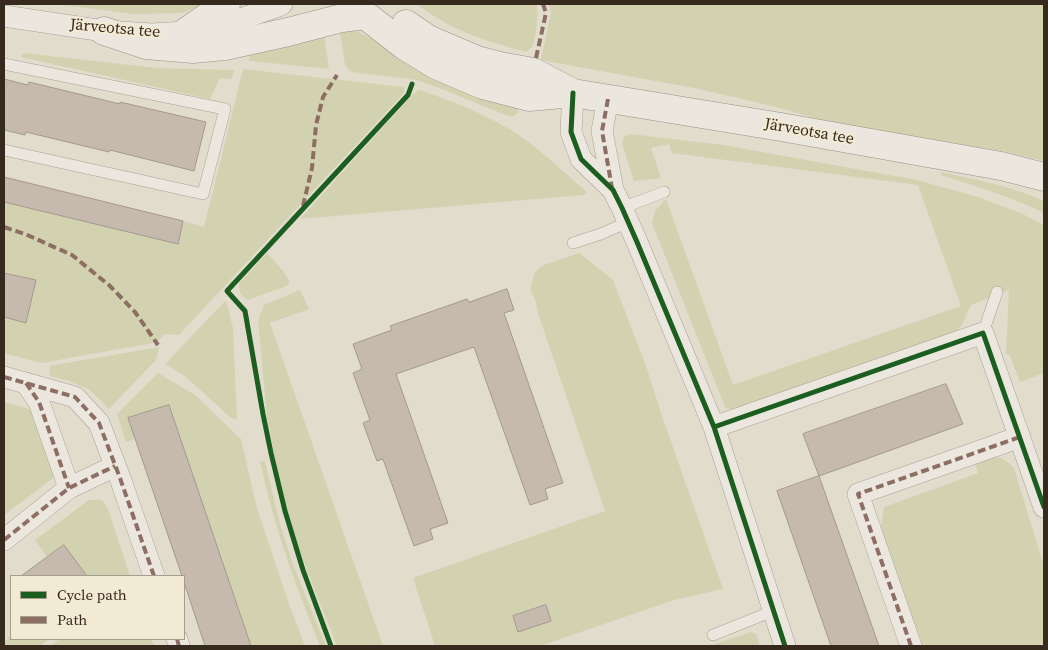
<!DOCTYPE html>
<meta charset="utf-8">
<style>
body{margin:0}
#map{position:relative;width:1048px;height:650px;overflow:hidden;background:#e2dccd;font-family:"Source Serif 4",serif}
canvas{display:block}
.frame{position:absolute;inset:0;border:5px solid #362a1f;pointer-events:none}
.legend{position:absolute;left:10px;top:575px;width:175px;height:65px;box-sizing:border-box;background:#f3ead3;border:1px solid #a79d8b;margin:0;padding:6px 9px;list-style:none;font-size:15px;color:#362a1f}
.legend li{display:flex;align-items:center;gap:10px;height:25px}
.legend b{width:25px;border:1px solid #a79d8b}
</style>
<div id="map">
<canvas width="1048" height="650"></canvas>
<div class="frame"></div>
<ul class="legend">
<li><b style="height:6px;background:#1b5e20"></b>Cycle path</li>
<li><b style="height:6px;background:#8d6e63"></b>Path</li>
</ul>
</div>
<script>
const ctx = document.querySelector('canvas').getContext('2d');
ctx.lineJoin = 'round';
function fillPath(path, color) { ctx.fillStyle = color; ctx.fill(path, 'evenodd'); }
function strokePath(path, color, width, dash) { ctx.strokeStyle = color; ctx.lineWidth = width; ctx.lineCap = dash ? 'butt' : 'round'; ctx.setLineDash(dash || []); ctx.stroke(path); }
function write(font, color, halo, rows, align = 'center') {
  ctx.font = font + ' "Source Serif 4",serif'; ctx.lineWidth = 4.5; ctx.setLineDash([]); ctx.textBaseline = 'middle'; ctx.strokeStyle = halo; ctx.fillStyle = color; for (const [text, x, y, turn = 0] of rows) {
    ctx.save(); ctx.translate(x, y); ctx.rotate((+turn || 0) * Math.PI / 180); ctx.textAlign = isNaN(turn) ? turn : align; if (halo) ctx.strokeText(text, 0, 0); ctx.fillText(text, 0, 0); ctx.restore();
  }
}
const green = new Path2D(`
 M55 4H206L182 13 134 14Z
 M417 4H537C539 11 536 38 533 45 532 47 528 50 527 52 488 42 449 30 417 4Z
 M548 4H1044V161L1007 152 832 123 776 107 699 89 541 60 551 12Z
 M352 29 376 41 395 56 434 78 518 107C518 117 514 117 505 115L442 89 416 80 352 72 348 69 345 65 341 39 338 30Z
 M324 35 329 69 249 61V55Z
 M23 53 157 68 234 70 232 79 220 78 210 99 21 57Z
 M243 69 404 87V93L179 335 164 334 158 342 42 363 4 353V326L6 318 26 322 36 280 4 272V202L177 244 183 221 204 227Z
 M419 90C453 101 493 117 523 138 545 154 566 174 587 192L584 195 300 219 412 95Z
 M630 134 723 145 917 180 978 197 1021 213 1044 225V373L1020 382 1009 354H1006L1009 290 971 305C966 314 964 326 955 332L740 408 729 409 725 407 652 223 655 211 666 199 733 385 961 306 918 185 672 153 669 144 651 148 661 178 634 181 622 144 624 137Z
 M941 172C976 180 1012 186 1044 201V213C1011 197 976 186 941 175Z
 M267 253 284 272 290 283 286 286 248 300C241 296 239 292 239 284Z
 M579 253 613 280 647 369 663 419 723 589 674 600 540 646H435L413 578 605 511 538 313 536 302 530 289 535 272 541 266ZM545 605 551 621 518 632 513 616Z
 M300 290 309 309 270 323 383 646H337L317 596 295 538 279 479 267 417 258 320 264 305Z
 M226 301 233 328 237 419 231 418 186 377 165 364 224 302Z
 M159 347 156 360 109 409 90 390 69 381 50 376 49 366Z
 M158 373 195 395 241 439 256 505 290 607 305 646H251L169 405 135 439 126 442 117 414Z
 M4 402 33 410 56 476 4 515Z
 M990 457C1001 457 1007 460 1014 468L1044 566V643L1038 645V646H914L878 543 884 507 978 473 975 463Z
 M260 461 265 462 280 524 292 562 326 646H320C296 586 273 525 260 461Z
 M89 500H102L108 509 130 576H87L64 545 47 557 35 540Z
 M751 632 756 634 760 646H709Z
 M11 636V639H49L40 646H4V642Z
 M60 639H151L154 646H50Z`);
const building = new Path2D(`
 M4 79 28 85 29 82 120 104V102L206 122 194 171 110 150 109 152 26 132 25 135 4 130Z
 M4 177 183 221 178 244 4 202Z
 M4 273 36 280 26 323 4 317Z
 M507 289 514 310 504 313 563 483 545 489 548 499 530 505 474 347 396 374 448 523 430 529 433 539 414 546 383 459 377 461 363 423 370 420 353 373 362 369 353 344 392 330 390 326 467 299 469 302Z
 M946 384 963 424 819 476 803 434Z
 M169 405 251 646H205L184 582V576H182L128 418Z
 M819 476 879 646H831L777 491Z
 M64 545 87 576H21L47 557Z
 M546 605 551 621 518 632 513 616Z`);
const service = new Path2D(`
 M4 64 225 109 203 194 4 150
 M622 208 664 192
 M573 243 601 234 628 222
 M983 333 997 292
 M713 635 773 611`);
const minor = new Path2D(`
 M4 16 104 31 152 34 186 32 218 27 278 6 282 4
 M573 93 571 132 581 159 613 190 622 208 637 242 714 427 785 646
 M608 99 602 131 613 190
 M4 377 75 397 99 423 120 478 154 576
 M26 383 39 402 69 488
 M714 427 983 333 1044 507
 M4 540 69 488 115 466
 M177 639 179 646
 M911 646 858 494 1020 437`);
const secondary = new Path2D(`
 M354 4 365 15 405 46 436 65 483 85 529 97 573 93 781 127 1001 166 1044 177
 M406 24 428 39 477 60 500 66 533 72 573 93
 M104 31 146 45 193 49 225 46 288 32 342 18 365 15
 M186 32 226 4`);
const quiet = new Path2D(`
 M536 58 546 13 543 4
 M608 99 602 131 612 188
 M303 206 312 168 316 125 323 97 337 75
 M4 227 25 234 72 255 110 286 135 312 158 345
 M4 377 75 397 99 423 120 478 154 576
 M26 383 39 402 69 488
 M4 540 69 488 115 466
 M177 639 179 646
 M911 646 858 494 1020 437`);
const cycleway = new Path2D(`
 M573 93 571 132 581 159 613 190 622 208 637 242 714 427 785 646
 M714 427 983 333 1044 507
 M331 646 303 570 285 511 271 453 263 414 245 311 227 291 408 95 412 84`);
const streetNames = [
 ["Järveotsa tee",115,29,5],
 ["Järveotsa tee",809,132,10]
];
fillPath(green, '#d2d2b0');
fillPath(building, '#c6baae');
strokePath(building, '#a2988c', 1);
strokePath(service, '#a7a196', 12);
strokePath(minor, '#a7a196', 22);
strokePath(secondary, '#979186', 29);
strokePath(service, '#ebe7de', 11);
strokePath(minor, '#ebe7de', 21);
strokePath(secondary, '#ebe7de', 28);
strokePath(quiet, '#8d6e63', 4, [8, 4]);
strokePath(cycleway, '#1b5e20', 5);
write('16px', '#362a1f', '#f3ead3', streetNames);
</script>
